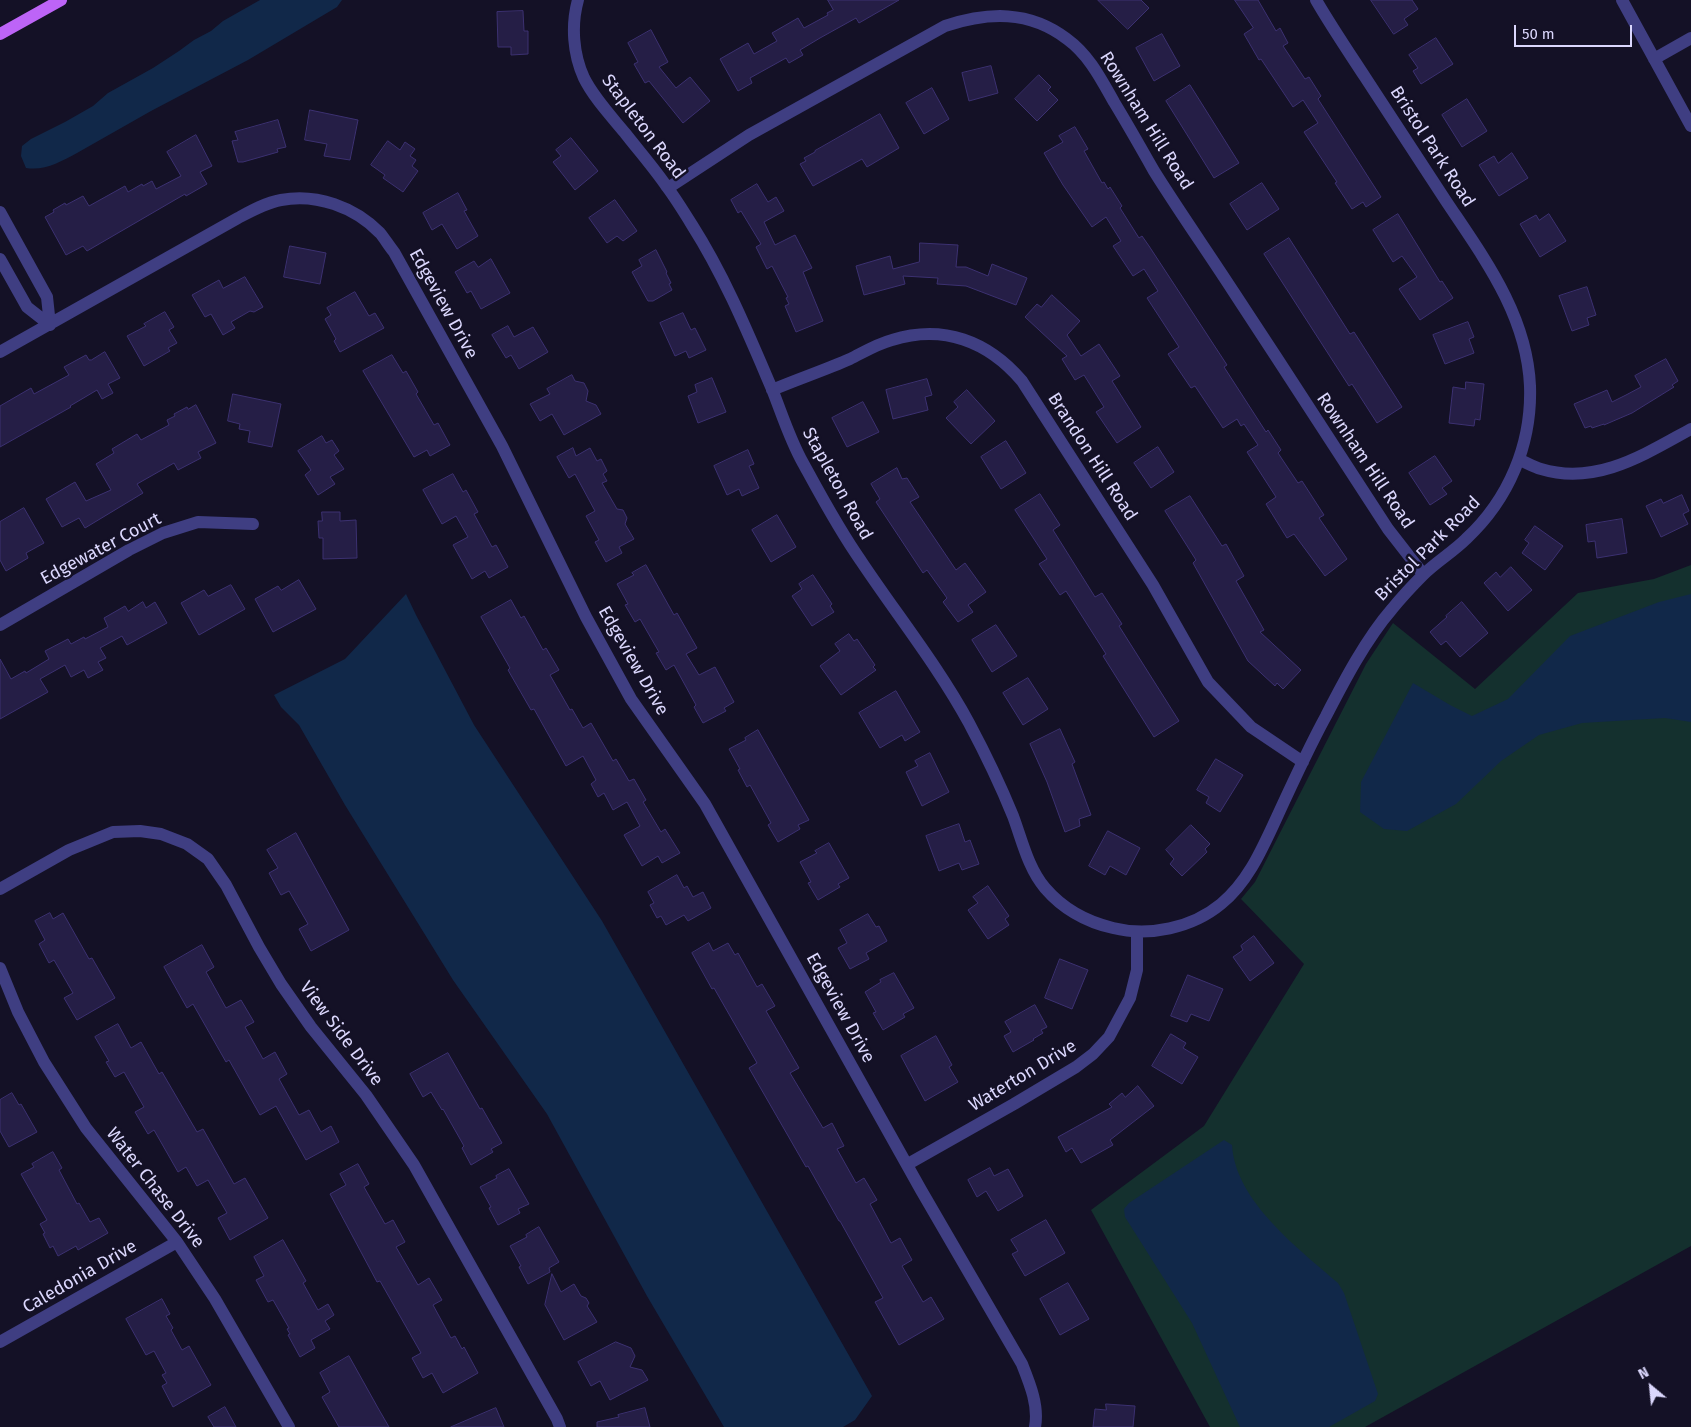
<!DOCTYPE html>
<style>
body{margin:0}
#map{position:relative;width:1691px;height:1427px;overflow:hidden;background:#141126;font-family:"Fira Sans",sans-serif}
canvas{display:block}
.north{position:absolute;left:1626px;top:1362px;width:50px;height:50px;-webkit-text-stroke:4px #141126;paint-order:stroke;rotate:332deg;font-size:14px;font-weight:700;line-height:20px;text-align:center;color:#dbd7fd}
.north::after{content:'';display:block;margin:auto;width:18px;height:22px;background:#dbd7fd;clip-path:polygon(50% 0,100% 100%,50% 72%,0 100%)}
.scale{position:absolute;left:1514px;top:25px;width:118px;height:22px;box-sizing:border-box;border:2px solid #dbd7fd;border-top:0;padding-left:6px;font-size:15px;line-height:18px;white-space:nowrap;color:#dbd7fd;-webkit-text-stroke:4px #141126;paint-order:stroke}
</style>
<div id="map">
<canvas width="1691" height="1427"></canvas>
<div class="north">N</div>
<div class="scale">50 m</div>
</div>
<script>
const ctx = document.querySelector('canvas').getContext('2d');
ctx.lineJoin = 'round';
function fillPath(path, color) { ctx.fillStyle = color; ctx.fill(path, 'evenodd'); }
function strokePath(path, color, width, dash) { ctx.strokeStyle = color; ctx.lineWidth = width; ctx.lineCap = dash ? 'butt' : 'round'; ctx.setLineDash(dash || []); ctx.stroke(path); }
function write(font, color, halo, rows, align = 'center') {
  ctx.font = font + ' "Fira Sans",sans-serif'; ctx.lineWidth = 5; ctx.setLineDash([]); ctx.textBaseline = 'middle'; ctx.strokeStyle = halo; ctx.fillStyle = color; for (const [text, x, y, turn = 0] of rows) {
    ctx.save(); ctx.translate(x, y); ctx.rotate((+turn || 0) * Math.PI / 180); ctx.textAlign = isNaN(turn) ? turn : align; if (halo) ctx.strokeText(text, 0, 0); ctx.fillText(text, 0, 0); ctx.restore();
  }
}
const green = new Path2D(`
 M1691 565V1246L1365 1427H1210L1091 1210 1204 1126 1304 964 1241 899 1255 882 1366 664 1393 623 1475 689 1578 593 1654 579Z`);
const water = new Path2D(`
 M260 0H342L337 7 248 60 151 111 77 153C60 162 45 171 26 168L21 156 22 146 31 139 65 122 93 106 108 93 153 68 179 51 194 40 211 31 223 21Z
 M406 594 416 615 474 725 602 921 872 1396 855 1420 843 1427H724L647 1296 547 1114 453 980 345 805 299 725 281 707 274 695 345 659Z
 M1691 594V722L1665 718 1582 723 1539 735 1501 761 1456 804 1407 831 1384 829 1360 812 1361 782 1413 683 1450 705 1472 716 1508 699 1570 636 1659 602Z
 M1224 1140 1232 1145C1235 1201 1299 1249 1338 1283L1344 1293 1378 1394 1375 1401 1329 1427H1240L1192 1323 1125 1217 1124 1209 1129 1203Z`);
const building = new Path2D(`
 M828 0H899L859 23 856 18 820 38 800 50 803 55 789 63 786 58 750 78 752 83 738 91 720 59 748 43 754 54 777 41 772 33 798 18 804 28 828 15 827 13 833 10Z
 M1098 0H1141L1149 8 1128 29Z
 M1235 0H1258L1276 31 1280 28 1288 43 1283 46 1305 79 1309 77 1321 96 1318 99 1381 197 1366 207 1363 202 1352 209 1335 183 1337 182 1304 132 1318 123 1303 100 1293 107 1261 59 1259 60 1244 34 1253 28Z
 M1371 0H1412L1418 9 1404 19 1408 25 1394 34Z
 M523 11 524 31H528V54L511 55V47H498L497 12Z
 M651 30 668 62 659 67 676 88 690 77 710 101 683 123 649 81 645 83 634 64 638 62 628 43Z
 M1162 34 1180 66 1154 81 1136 48Z
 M1436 38 1453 64 1421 84 1413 71 1418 68 1409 55Z
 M991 66 998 93 969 101 962 73Z
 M1039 75 1051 87 1048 90 1058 100 1037 121 1015 99Z
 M1190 85 1239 163 1214 178 1166 101Z
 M932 88 949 119 924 134 906 103Z
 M1467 99 1487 131 1462 147 1442 115Z
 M310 110 358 120 350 160 324 156 327 144 305 140Z
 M880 114 899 148 867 167 862 159 813 186 800 164 806 161 804 158 815 152V151Z
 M278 120 286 147 277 149 278 152 243 162H238L232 141 238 140 235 132Z
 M1075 127 1088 149 1084 151 1102 183 1104 182 1108 189 1110 187 1122 206 1120 208 1139 238 1142 236 1149 246 1227 365 1224 367 1266 432 1268 430 1281 450 1278 453 1298 483 1302 481 1324 515 1319 518 1347 559 1325 576 1294 534 1287 538 1266 504 1276 497 1247 452 1258 445 1244 424 1241 426 1237 419 1223 428 1195 386 1191 388 1168 354 1179 347 1147 298 1158 291 1144 269 1133 276 1113 246 1121 241 1106 217 1092 227 1063 185 1044 153 1063 142 1059 136Z
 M196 135 212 166 200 172 207 184 186 196 185 194 87 251 83 246 66 255 45 217 54 212 53 210 65 203 66 205 83 196 89 206 125 186 128 192 142 184 143 186 152 181 156 189 181 176 167 152Z
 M571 138 598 171 575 190 553 162 561 156 556 150Z
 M388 141 400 150 405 142 415 149 410 156 416 160 412 166 418 171 403 192 383 178 385 175 371 165Z
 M1512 153 1528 178 1499 196 1479 165 1494 156 1498 163Z
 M1262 183 1279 209 1247 230 1230 204Z
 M757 184 768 202 776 197 784 211 764 222 775 245 795 235 812 268 803 272 823 321 796 332 785 306 789 304 786 298 788 297 772 266 767 269 756 247 761 244 741 211 738 213 731 200Z
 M458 193 467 210 464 211 478 236 457 249 442 224 432 230 423 213Z
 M615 200 637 231 623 241 617 236 607 243 589 218Z
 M1398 214 1440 282 1442 281 1453 298 1420 320 1399 289 1417 277 1402 256 1393 262 1373 230Z
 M1549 214 1566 241 1540 257 1520 224 1536 215 1539 220Z
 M1289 238 1350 334 1354 332 1402 407 1377 423 1352 384 1349 386 1264 254Z
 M920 243 958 245 956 267H966L988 276 992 264 1027 278 1016 305 966 286 937 284 938 278 903 276 905 284 864 295 856 266 890 256 893 269 919 262Z
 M290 246 326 253 320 284 284 277Z
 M656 250 667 272 666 273 671 283 669 284 672 290 653 301H648L632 272 642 266 639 260Z
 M491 259 510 293 481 309 471 291 467 293 455 272 474 261 478 267Z
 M245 277 263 307 254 312 250 311 231 322 235 328 223 335 211 314 205 317 192 295 219 280 223 288Z
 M1587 287 1596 315 1587 318 1589 325 1572 331 1559 296Z
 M355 292 369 316 375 313 384 328 340 352 334 341 336 339 325 319 331 315 327 308Z
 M1052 295 1080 321 1067 335 1081 356 1099 344 1120 376 1112 381 1141 427 1117 443 1096 412 1104 407 1084 375 1075 380 1062 359 1067 356 1025 317 1037 304 1041 307Z
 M165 312 174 327 169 330 177 343 168 348 170 351 144 366 127 336 146 326 144 324Z
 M683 313 691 330 695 328 706 350 689 358 686 351 675 356 660 323Z
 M1468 322 1474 337 1469 339 1474 353 1445 364 1433 335Z
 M508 326 514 337 533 327 548 352 519 369 511 355 506 358 492 335Z
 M105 352 120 378 108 384 113 393 102 399 97 390 70 406 71 407 0 447V406L31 388 34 394 69 375 64 367 86 355 89 360H91Z
 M392 355 403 373 406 371 418 392 416 394 434 425 438 423 450 445 430 456 427 450 414 457 363 371Z
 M1666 359 1678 381 1672 385 1674 387 1632 413 1604 425V424L1592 428 1591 426 1585 428 1574 404 1607 390 1612 402 1626 395 1641 387 1635 376Z
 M572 375 575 381 584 383 588 391 586 401 596 405 601 414 564 435 552 414 540 421 530 404 550 394 547 389Z
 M712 378 726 412 698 423 688 396 697 392 695 385Z
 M927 379 932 395 925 397 928 410 893 419 886 390Z
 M1466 382 1484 384 1480 420 1475 419 1474 426 1449 423 1453 387 1465 389Z
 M967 390 995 421 971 444 946 418 958 407 954 402Z
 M233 394 281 404 272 447 248 442 250 431 239 429 240 424 228 421Z
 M863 402 879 432 847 447 832 418Z
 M196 405 216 443 198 452 201 458 178 470 174 463 137 484 143 493 85 528 79 518 62 527 46 499 75 482 86 501 111 490 96 464 114 453 112 449 137 434 141 440 169 425 167 420 175 416 174 414 187 407 188 409Z
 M322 436 326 443 332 440 339 451 334 455 344 469 330 477 335 484 318 495 305 475 311 470 298 451Z
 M1006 441 1026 473 1001 489 981 457Z
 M1158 447 1174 472 1151 488 1134 463Z
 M573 448 576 456 590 448 597 461 601 459 607 471 603 474 607 481 602 483 617 509 623 510 627 518 625 524 634 539 619 547 622 553 606 562 595 542 599 540 586 516 595 511 575 474 569 478 557 457Z
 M748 450 754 464 749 466 759 488 742 496 739 489 727 495 714 466Z
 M1435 456 1452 481 1442 488 1447 494 1430 505 1409 473Z
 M897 468 902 479 907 478 919 497 910 502 956 570 965 563 986 592 968 605 973 612 958 622 943 602 947 598 927 570 923 573 876 502 880 499 871 484Z
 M453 474 463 492 466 490 478 512 474 514 492 547 496 545 508 567 489 578 485 571 472 579 453 545 468 537 456 516 442 524 423 490Z
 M1040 494 1060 525 1053 530 1095 597 1102 593 1122 624 1119 626 1179 721 1154 737 1103 656 1106 654 1066 591 1060 595 1039 564 1047 559 1015 510Z
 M1682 495 1689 511 1683 514 1688 524 1661 537 1646 506 1661 499 1663 503Z
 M1190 496 1222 546 1226 544 1244 576 1236 581 1264 630 1260 632 1301 670 1283 689 1277 683 1275 686 1248 661 1193 563 1196 560 1165 511Z
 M24 508 44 543 26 553 28 558 6 571 0 560V522Z
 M322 512H340V521L356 520 357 558 323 559V538H319L318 521H322Z
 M777 515 796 547 771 562 752 530Z
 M1622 519 1627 553 1597 558 1595 541 1588 542 1586 525Z
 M1535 526 1563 546 1545 570 1522 553 1529 543 1525 540Z
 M646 565 674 615 677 613 697 648 686 654 699 675 715 667 734 702 724 708 726 711 703 723 694 707 696 705 674 665 666 670 656 653 659 652 640 619 635 622 625 605 628 604 617 584 634 575 632 573Z
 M1511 567 1532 590 1508 611 1484 583 1496 572 1500 577Z
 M813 575 832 604 830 606 834 612 812 626 792 596 802 589 799 584Z
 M299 580 316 609 273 632 255 599 278 586 281 590Z
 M231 585 245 609 199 635 181 603 204 590 208 596Z
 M511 600 521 618 524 616 543 650 546 648 559 670 550 675 570 710 572 709 583 728 591 723 613 761 616 759 629 781 634 779 646 800 643 802 661 832 665 829 680 853 662 863 658 856 642 866 624 835 640 826 627 802 613 810 604 793 598 797 591 784 596 780 583 756 566 766 534 709 531 710 508 670 510 668 481 617Z
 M143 602 146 608 155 602 167 623 127 645 122 636 100 648 106 658 98 662 103 670 88 678 84 670 71 677 65 665 40 679 48 692 0 719V659L11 679 25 671 26 673 49 659 45 651 68 639 71 644 84 637 85 639 108 627 104 618 125 606 128 611Z
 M1462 602 1488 633 1460 657 1446 641 1441 645 1430 632 1447 617 1446 616Z
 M996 625 1017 656 992 672 972 640Z
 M849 634 854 641 857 639 875 665 873 667 876 670 841 695 820 666 840 651 835 644Z
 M1028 678 1048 709 1023 725 1003 693Z
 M896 691 920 732 905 741 902 735 880 748 859 713Z
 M1060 729 1075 762 1072 764 1091 815 1079 819 1080 826 1065 832 1047 782 1030 744Z
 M758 730 809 820 798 825 800 829 778 842 768 825 771 823 750 785 747 787 738 770 740 769 729 749 746 740 745 738Z
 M930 753 949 792 922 806 906 772 918 766 915 761Z
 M1216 759 1243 775 1220 812 1206 803 1209 797 1197 790Z
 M959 824 965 842 970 840 979 864 962 870 959 863 939 871 926 836Z
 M1191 825 1210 844 1205 849 1207 852 1182 876 1170 864 1174 859 1166 850Z
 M1108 831 1140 848 1126 875 1110 866 1105 875 1089 866Z
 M296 833 349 930 311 951 299 929 308 924 289 891 281 895 269 873 278 868 267 850Z
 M829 843 849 878 838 884 840 887 818 900 808 883 811 882 800 862 817 853 815 851Z
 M677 875 684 888 687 886 693 897 703 892 711 908 688 921 684 915 666 925 661 916 657 918 650 905 654 903 648 892Z
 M988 886 1009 916 1005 919 1009 925 988 939 968 910 978 903 973 897Z
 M50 913 53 919 63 913 89 959 92 958 115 998 77 1020 64 998 73 993 54 960 49 963 39 944 45 940 35 921Z
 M868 914 876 927 879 926 887 941 866 953 869 959 850 969 838 948 847 943 840 930Z
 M1254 936 1274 963 1250 981 1233 957 1243 950 1241 946Z
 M709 943 713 951 728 943 735 955 738 953 757 987 762 984 775 1006 766 1011 799 1068 790 1073 823 1128 832 1123 844 1146 837 1149 856 1183 864 1178 877 1200 870 1204 891 1243 900 1238 912 1260 902 1266 923 1302 931 1297 944 1319 899 1345 875 1302 883 1298 840 1221H839L808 1166 806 1167 749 1068 757 1063 714 988 712 989 692 953Z
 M202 945 214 967 206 972 226 1008 241 1000 254 1022 245 1027 263 1059 275 1052 287 1074 279 1079 299 1115 309 1110 321 1132 331 1126 339 1142 306 1160 276 1106 260 1115 229 1060 226 1062 193 1004 187 1008 164 967Z
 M1060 959 1088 970 1072 1009 1045 998Z
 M894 973 914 1008 903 1014 905 1017 883 1030 873 1013 876 1012 865 992 881 982 880 980Z
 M1188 975 1223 989 1209 1021 1191 1014 1187 1022 1171 1016Z
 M1035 1005 1047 1027 1041 1030 1043 1033 1033 1039 1034 1040 1013 1052 1004 1036 1011 1032 1005 1022Z
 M118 1024 131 1048 141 1042 159 1074 162 1072 197 1132 203 1129 234 1184 245 1178 268 1218 230 1240 218 1218 227 1213 208 1180 197 1186 186 1167 178 1172 154 1130 148 1134 135 1112 144 1107 124 1072 115 1077 106 1062 109 1061 95 1037Z
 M1171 1034 1186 1043 1183 1048 1198 1057 1182 1084 1152 1066Z
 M936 1036 952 1065 949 1067 958 1082 925 1101 901 1056Z
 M448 1053 480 1109 482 1108 502 1143 491 1149 493 1152 471 1165 462 1148 464 1146 443 1109 442 1110 431 1092 423 1097 410 1074Z
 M1138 1086 1154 1106 1110 1140 1113 1145 1081 1163 1072 1148 1066 1152 1058 1137 1112 1107 1109 1104 1122 1093 1125 1097Z
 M12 1093 19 1105 21 1104 37 1132 9 1147 0 1131V1100Z
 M53 1152 62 1168 59 1170 77 1204 79 1203 90 1222 99 1218 108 1233 78 1250 76 1246 58 1256 53 1246 50 1248 43 1234 45 1233 40 1224 47 1220 21 1174 34 1167 32 1164Z
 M358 1164 369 1184 364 1187 385 1224 393 1220 405 1242 396 1247 418 1285 429 1278 442 1300 433 1305 451 1338 455 1336 462 1349 464 1347 478 1373 443 1393 432 1373 423 1378 412 1358 421 1353 380 1281 377 1282 330 1194 346 1185 340 1174Z
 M990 1168 994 1176 1008 1169 1023 1196 998 1211 986 1191 977 1197 968 1180Z
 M509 1169 529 1204 518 1209 520 1213 498 1225 489 1208 491 1207 480 1187 497 1178 496 1176Z
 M1046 1220 1065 1253 1025 1276 1012 1254 1018 1251 1011 1240Z
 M539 1227 559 1262 549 1268 550 1272 528 1284 519 1267 521 1266 510 1246 527 1237 526 1235Z
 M283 1240 306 1281 303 1283 318 1310 328 1304 334 1315 325 1321 330 1329 311 1340 315 1348 300 1357 288 1335 290 1334 287 1329 289 1328 273 1300 268 1302 256 1280 264 1276 254 1257Z
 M552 1274 561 1292 574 1284 581 1296 586 1298 589 1303 587 1306 597 1322 564 1340 545 1305Z
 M1068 1283 1089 1319 1060 1335 1040 1299Z
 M162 1299 170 1314 166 1316 173 1328 171 1330 182 1350 189 1346 211 1385 173 1407 162 1386 167 1383 162 1375 166 1373 154 1351 146 1355 126 1319Z
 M616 1342 631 1348 635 1356 630 1367 642 1370 648 1380 610 1400 600 1381 591 1386 578 1362Z
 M349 1356 378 1408 389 1427H339L322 1397 330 1392 320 1373Z
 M1106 1404 1135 1406 1133 1427H1093L1095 1409 1106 1410Z
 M225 1407 236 1427H214L208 1417Z
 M496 1408 504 1427H451Z
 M645 1408 650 1427H597V1422L619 1417 618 1415Z`);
const minor = new Path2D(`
 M578 0C571 25 573 54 584 78 594 98 611 116 625 133 639 151 654 168 667 187 676 199 684 212 692 225 725 277 748 333 772 389 782 414 790 440 803 463 821 496 839 530 861 561 897 615 938 666 969 723 985 753 1000 784 1013 816 1022 840 1028 868 1045 888 1063 909 1087 922 1113 928 1149 937 1192 928 1221 904 1248 882 1262 849 1276 819 1292 784 1308 749 1326 716 1344 681 1366 639 1392 609 1401 598 1412 586 1423 575 1436 562 1453 552 1466 539 1509 499 1532 444 1530 386 1527 315 1484 258 1446 201 1419 160 1392 118 1365 77 1348 51 1331 26 1316 0
 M1622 0 1691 126
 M1654 59 1691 38
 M668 188 749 135 945 26C988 12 1029 10 1067 39 1089 55 1101 79 1114 102 1128 125 1141 148 1154 171 1179 211 1207 251 1233 291 1285 370 1336 449 1388 529L1423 574
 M0 212 47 297 50 325
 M0 259 27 307 50 325
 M0 352 238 218C251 211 265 203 281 200 316 193 355 207 380 233 385 239 389 246 394 252L502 446 586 617 631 699 705 804 921 1190 1022 1364C1030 1384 1039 1406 1035 1427
 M772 390C798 379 825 370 850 359 864 352 877 344 892 340 943 324 988 341 1022 381L1153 585 1208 682 1251 727 1303 762
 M1520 460C1527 463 1534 467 1541 469 1597 486 1645 454 1691 429
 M0 625 129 550 163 533 198 522 253 524
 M0 889 69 850 113 832 140 831 161 834 187 844 208 859 226 885 259 947 281 984 311 1027 366 1095 414 1165 557 1419 560 1427
 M0 968 18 1012 44 1062 86 1128 177 1242 215 1299 289 1427
 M908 1164 1014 1104 1076 1067 1093 1054 1109 1037 1130 998 1137 970V932
 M0 1342 177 1242`);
const major = new Path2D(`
 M0 34 61 0`);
const streetNames = [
 ["Rownham Hill Road",1146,121,58],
 ["Stapleton Road",643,127,53],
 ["Bristol Park Road",1432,147,57],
 ["Edgeview Drive",443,304,61],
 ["Brandon Hill Road",1092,457,57],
 ["Rownham Hill Road",1365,461,56],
 ["Stapleton Road",837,484,61],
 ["Edgewater Court",101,549,-28],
 ["Bristol Park Road",1428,549,-45],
 ["Edgeview Drive",633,661,60],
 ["Edgeview Drive",840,1008,61],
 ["View Side Drive",341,1034,53],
 ["Waterton Drive",1023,1076,-31],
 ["Water Chase Drive",155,1188,52],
 ["Caledonia Drive",80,1277,-30]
];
fillPath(green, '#14302e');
fillPath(water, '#112849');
fillPath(building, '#251e46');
strokePath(building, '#3c3171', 1);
strokePath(minor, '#3f3e82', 12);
strokePath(major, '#bd64f7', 12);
write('18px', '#dbd7fd', '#141126', streetNames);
</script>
